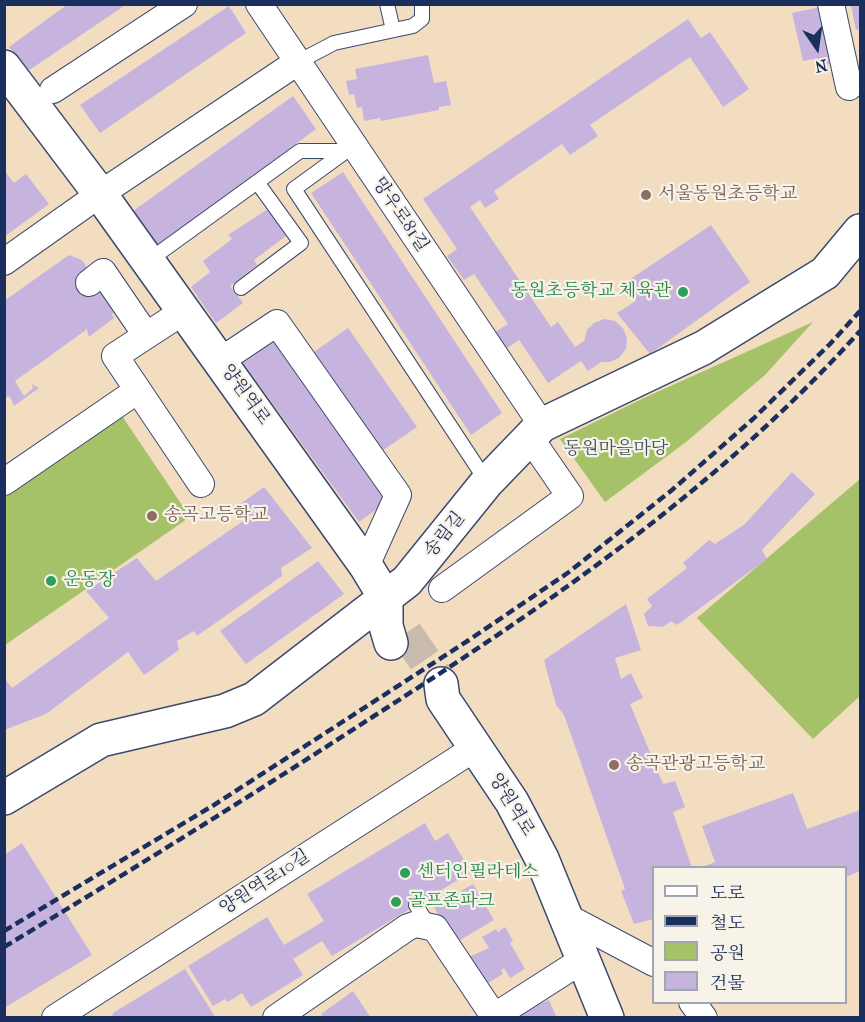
<!DOCTYPE html>
<meta charset="utf-8">
<style>
body{margin:0}
#map{position:relative;width:865px;height:1022px;overflow:hidden;background:#f3ddc0;font-family:"IM FELL French Canon","Noto Serif KR",serif}
canvas{display:block}
.frame{position:absolute;inset:0;border:6px solid #1b2f5e;pointer-events:none}
.legend{position:absolute;left:652px;top:866px;width:195px;height:138px;box-sizing:border-box;background:#f7f3e8;border:2px solid #9fa5b1;margin:0;padding:8px 10px;list-style:none;font-size:18px;color:#1b2f5e}
.legend li{display:flex;align-items:center;gap:12px;height:30px}
.legend b{width:30px;border:2px solid #9fa5b1}
.north{position:absolute;left:787px;top:18px;width:60px;height:60px;-webkit-text-stroke:4px #f7f3e8;paint-order:stroke;rotate:167deg;font-size:16px;font-weight:700;line-height:24px;text-align:center;color:#1b2f5e}
.north::after{content:'';display:block;margin:auto;width:21px;height:27px;background:#1b2f5e;clip-path:polygon(50% 0,100% 100%,50% 72%,0 100%)}
</style>
<div id="map">
<canvas width="865" height="1022"></canvas>
<div class="frame"></div>
<ul class="legend">
<li><b style="height:8px;background:#fff"></b>도로</li>
<li><b style="height:8px;background:#1b2f5e"></b>철도</li>
<li><b style="height:16px;background:#a5c269"></b>공원</li>
<li><b style="height:16px;background:#c6b4df"></b>건물</li>
</ul>
<div class="north">N</div>
</div>
<script>
const ctx = document.querySelector('canvas').getContext('2d');
ctx.lineJoin = 'round';
function fillPath(path, color) { ctx.fillStyle = color; ctx.fill(path, 'evenodd'); }
function strokePath(path, color, width, dash) { ctx.strokeStyle = color; ctx.lineWidth = width; ctx.lineCap = dash ? 'butt' : 'round'; ctx.setLineDash(dash || []); ctx.stroke(path); }
function write(font, color, halo, rows, align = 'center') {
  ctx.font = font + ' "IM FELL French Canon","Noto Serif KR",serif'; ctx.lineWidth = 4.5; ctx.setLineDash([]); ctx.textBaseline = 'middle'; ctx.strokeStyle = halo; ctx.fillStyle = color; for (const [text, x, y, turn = 0] of rows) {
    ctx.save(); ctx.translate(x, y); ctx.rotate((+turn || 0) * Math.PI / 180); ctx.textAlign = isNaN(turn) ? turn : align; if (halo) ctx.strokeText(text, 0, 0); ctx.fillText(text, 0, 0); ctx.restore();
  }
}
const green = new Path2D(`
 M813 322 765 375 686 442 605 502 560 439 646 397Z
 M114 404 190 517 5 645V479Z
 M860 479V696L813 739 697 618Z`);
const building = new Path2D(`
 M68 4H127L28 71 9 47Z
 M860 4V29L856 30 851 5Z
 M229 6 246 33 100 133 80 105Z
 M825 6 837 62 820 66 818 58 803 61 792 13Z
 M688 19 701 38 710 32 749 89 723 107 690 57 590 125 598 136 570 155 562 144 494 191 499 199 485 208 480 200 470 207 551 327 558 322 575 347 584 341 587 330 594 323 604 319 615 321 623 328 627 338 626 349 619 358 610 362H601L588 371 581 361 548 383 519 340 506 349 495 332 508 324 474 274 464 280 447 256 457 249 423 199Z
 M428 55 434 83 446 81 451 105 439 107V110L381 121 380 118 364 121 362 107 357 108 354 94 349 95 346 81 357 79 355 69Z
 M293 96 316 129 159 246 133 211Z
 M4 170 14 183 26 174 49 204 4 237Z
 M343 172 502 413 471 435 311 193Z
 M268 209 286 236 254 260 257 265 230 286 243 303 216 323 191 287 210 272 203 261 232 239 228 235Z
 M711 225 750 282 650 354 617 313 636 301 623 284Z
 M69 255 82 260 116 311 112 314 114 318 89 337 86 327V330L15 381 24 396 33 388 32 384 39 388 14 406 10 397 8 396 4 399V301Z
 M348 328 417 427 379 453 311 354Z
 M274 342 388 501 359 522 243 363Z
 M792 472 815 494 762 550 767 559 677 625 671 621 663 627 648 626 644 614 652 606 647 599 687 568 683 563 709 540 715 544 745 524Z
 M264 487 312 548 281 568 282 576 197 636 194 631 177 641 179 650 144 675 128 652 46 714 4 730V678L12 688 109 618 86 591 137 558 156 581 249 517 240 504Z
 M318 561 344 594 246 664 220 631Z
 M626 604 641 650 615 658 621 679 631 673 643 698 630 704 663 784 675 781 685 807 673 812 692 868H654V919L634 924 621 891 625 889 564 715 556 705 544 660Z
 M793 793 807 829 860 810V871L846 877V868H700L715 862 702 826Z
 M425 823 435 841 448 833 471 872 332 956 322 941 293 959 303 975 251 1007 242 993 228 1002 225 999 213 1006 188 966 267 917 284 945 324 921 307 894Z
 M22 843 92 955 4 1008V855Z
 M473 884 494 920 455 943 434 907Z
 M505 927 513 941 510 943 525 969 510 978 504 968 501 970 503 974 483 986 466 958 489 948 482 937 496 929 498 932Z
 M185 969 216 1018H112L113 1013Z
 M353 991 371 1018H324L321 1014Z
 M549 1000 557 1018H517L520 1013Z`);
const secondaryTunnel = new Path2D(`
 M406 633 441 684`);
const lane = new Path2D(`
 M387 4 393 30
 M296 63 334 43 413 26 422 19V4
 M353 146 294 189 487 482
 M148 261 300 151H346
 M241 288 301 243 257 182
 M416 905 428 925`);
const street = new Path2D(`
 M259 4 542 425
 M831 4 849 87
 M53 90 184 4
 M4 262 100 194 296 63
 M89 283 103 272 146 335
 M184 311 115 356 201 484
 M220 361 277 323 398 495 366 566
 M4 482 138 390
 M442 589 570 496 530 438
 M567 917 654 963
 M692 1002 704 1018
 M55 1018 475 748
 M276 1018 408 927 417 924 435 928 495 1018
 M492 1018 584 959`);
const secondary = new Path2D(`
 M4 67 100 194 366 566 386 599V626L391 643
 M441 684 443 699 512 802 542 859 607 1018
 M4 798 101 740 225 711 254 699 407 581 487 482 542 425 703 348 825 273 860 231`);
const rail = new Path2D(`
 M4 931 214 805 469 640 569 572 672 490 753 419 830 344 860 311
 M4 947C129 872 252 795 374 716 549 604 721 486 860 331`);
const markers = [
 [646,195,6,"#8d6e63"],
 [683,292,6,"#2e9e5b"],
 [152,516,6,"#8d6e63"],
 [51,581,6,"#2e9e5b"],
 [614,765,6,"#8d6e63"],
 [405,873,6,"#2e9e5b"],
 [396,902,6,"#2e9e5b"]
];
const educationNames = [
 ["서울동원초등학교",658,195],
 ["송곡고등학교",164,516],
 ["송곡관광고등학교",626,765]
];
const streetNames = [
 ["망우로81길",400,215,56],
 ["양원역로",245,395,54],
 ["송림길",445,535,-51],
 ["양원역로",511,805,59],
 ["양원역로10길",265,883,-33]
];
const leisureNames = [
 ["동원초등학교 체육관",671,292,"right"],
 ["운동장",63,581],
 ["센터인필라테스",417,873],
 ["골프존파크",408,902]
];
const parkNames = [
 ["동원마을마당",616,450]
];
fillPath(green, '#a5c269');
fillPath(building, '#c6b4df');
strokePath(secondaryTunnel, '#c8baac', 33, [33, 16]);
strokePath(lane, '#3b496d', 16);
strokePath(street, '#3b496d', 28);
strokePath(secondary, '#3b496d', 36);
strokePath(lane, '#fff', 14);
strokePath(street, '#fff', 26);
strokePath(secondary, '#fff', 33);
strokePath(rail, '#1b2f5e', 4.5, [9, 4.5]);
for (const [x, y, r, color] of markers) { const dot = new Path2D(); dot.arc(x, y, r, 0, 2 * Math.PI); ctx.fillStyle = color; ctx.fill(dot); strokePath(dot, '#f7f3e8', 2); }
write('18px', '#785e54', '#f7f3e8', educationNames, 'left');
write('18px', '#1b2f5e', '#f7f3e8', streetNames);
write('18px', '#27864d', '#f7f3e8', leisureNames, 'left');
write('18px', '#3e5461', '#f7f3e8', parkNames);
</script>
